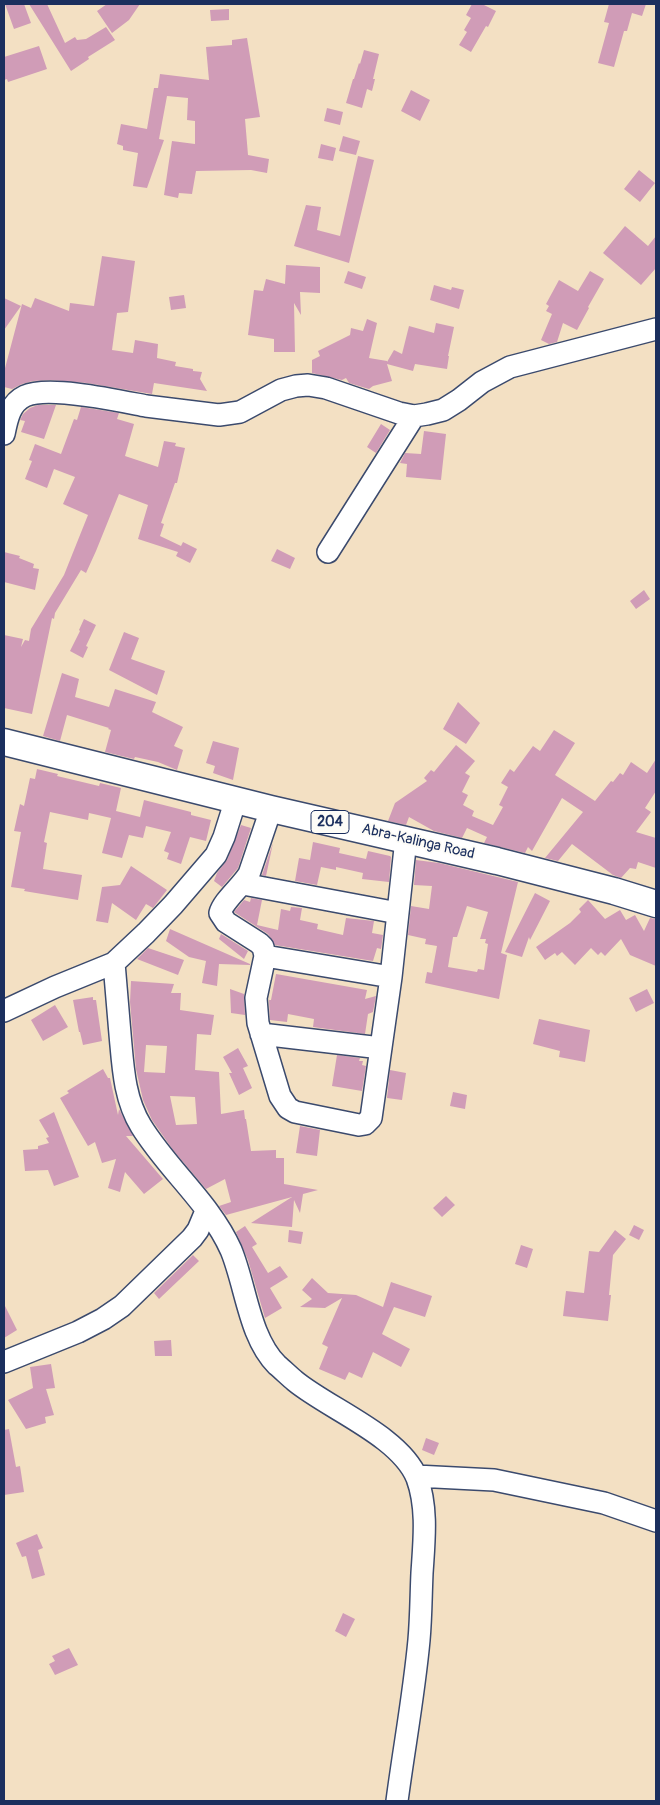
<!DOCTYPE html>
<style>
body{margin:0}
#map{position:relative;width:660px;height:1805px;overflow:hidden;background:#f3e0c3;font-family:Pangolin,sans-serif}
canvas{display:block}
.frame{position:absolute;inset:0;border:5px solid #1b2f5e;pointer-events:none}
</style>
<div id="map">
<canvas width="660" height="1805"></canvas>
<div class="frame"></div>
</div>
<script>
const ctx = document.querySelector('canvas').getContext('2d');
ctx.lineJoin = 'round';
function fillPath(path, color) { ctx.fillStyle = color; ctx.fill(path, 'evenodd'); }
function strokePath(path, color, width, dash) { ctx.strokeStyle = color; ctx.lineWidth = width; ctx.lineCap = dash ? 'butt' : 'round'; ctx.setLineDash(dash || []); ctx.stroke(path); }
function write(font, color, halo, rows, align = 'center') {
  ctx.font = font + ' Pangolin,sans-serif'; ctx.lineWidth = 4; ctx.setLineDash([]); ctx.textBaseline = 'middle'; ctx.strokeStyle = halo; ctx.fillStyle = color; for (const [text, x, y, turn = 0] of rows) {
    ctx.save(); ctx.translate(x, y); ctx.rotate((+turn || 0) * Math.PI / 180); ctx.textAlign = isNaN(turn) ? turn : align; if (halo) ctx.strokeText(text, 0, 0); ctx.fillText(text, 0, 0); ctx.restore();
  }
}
const building = new Path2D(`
 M5 4H24L31 23 14 29Z
 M29 4H47L65 43 75 37 77 40 86 39 106 27 115 40 88 57 89 59 71 71Z
 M107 4H140L129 20 112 33 97 11Z
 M472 4H482L496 11 488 27 486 26 471 52 459 45 467 32 464 30 471 18 466 15Z
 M609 4H646L642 16 632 13 627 31H624L614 67 598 63 609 23 604 22Z
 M229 9V20L211 21 210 10Z
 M247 38 260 117 245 119 248 155 269 159 267 173 251 170 196 171 192 194 179 193 178 198 164 195 172 141 195 144V121L187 120 188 98 167 96 159 139 164 140 147 188 133 186 138 153 123 150V146L117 144 121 124 147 129 154 88H158L160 74 209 80 206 47 232 45V40Z
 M39 46 47 69 8 82 7 79 4 80V57Z
 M364 50 379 54 373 79H375L372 91 367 89 362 108 346 103 353 79H354L359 63 360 64Z
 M411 90 430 100 420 121 401 111Z
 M327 108 343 112 340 125 324 121Z
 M343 136 360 141 356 155 339 151Z
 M321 144 336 148 333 161 318 158Z
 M358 156 374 160 349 263 294 246 306 205 321 207 317 230 340 236Z
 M639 170 655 183 640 202 624 189Z
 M625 226 648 246 656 236V268L641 285 603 253Z
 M102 256 135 261 128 312 117 313 112 350 133 353 135 340 158 344 157 358 176 362 175 366 193 369V371L202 372 200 379 207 391 154 383 152 394 87 383 51 380 33 381 22 384 12 389 4 387V372L22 304 31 308 35 298 69 311 70 303 94 306Z
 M286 265 320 267V293L300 292 301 315 294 303 295 352H274V339L248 335 254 290 263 291 266 279 285 284Z
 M348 271 366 277 362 289 344 283Z
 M590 271 604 279 588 307 589 308 577 330 563 323 557 342 549 344 541 340 552 314 546 311 549 306 546 304 559 280 578 291Z
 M434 285 451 290 452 287 464 290 459 309 430 300Z
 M184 295 186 308 171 310 169 297Z
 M4 298 21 306 4 330Z
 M367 319 377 323 369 358 387 361V362L394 350 402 354 409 326 434 333 436 323 454 327 448 356H449L447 369 415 364 413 371 387 364 392 381 373 386 369 389 349 383 346 378 342 380 312 373V360L320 356 318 351 350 335 351 328 363 331Z
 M38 405H56L44 439 21 432 25 421 20 420 23 414 30 408Z
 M81 407 119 413 117 419 134 424 125 456 158 467 164 441 176 443 175 446 185 448 177 483H175L161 523 164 524 160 536 181 546 183 542 197 549 190 563 176 556 178 552 138 539 148 505 119 494 96 551 86 573 81 570 55 613 54 619 52 618 32 714 4 708V635L23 639 21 647 25 640 29 641 31 629 64 575 88 515 63 504 75 477 54 469 47 488 25 479 32 461 29 460 35 444 61 454 74 419 77 420Z
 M381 424 390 430 376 453 367 447Z
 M424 431 446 434 441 480 406 477 407 464 400 463 405 453 421 454Z
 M277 549 295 558 290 569 271 561Z
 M4 552 20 556 19 558 34 564 33 568 39 569 35 590 4 582Z
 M644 590 650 599 636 609 630 601Z
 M84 619 96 625 86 646 88 647 83 658 70 651 80 631 79 630Z
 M124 632 139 638 131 659 165 671 157 695 109 670Z
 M62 673 79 679 75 697 109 707 115 689 156 702 152 712 183 727 174 746 183 750 177 770 158 762 135 757 134 759 105 752 111 730 108 729 109 728 67 715 60 741 43 736Z
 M458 702 480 723 466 744 443 729Z
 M554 730 575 743 555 775 595 801 611 781 613 782 620 773 623 775 631 762 647 773 656 759V791L645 808 651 812 636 832 656 838V868L638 862 636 869 630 868 621 878 613 875 572 844 558 861 545 858 583 812 562 798 532 851 528 847 525 853 484 843 487 837 467 828 462 838 434 831 409 817 406 825 388 821 395 803 427 781 424 778 431 770 434 772 456 745 475 761 465 773 470 776 462 792 468 795 463 805 474 811 472 816 493 825 503 807 499 805 508 787 501 783 510 769 514 772 533 746 540 751Z
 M213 741 239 748 233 780 213 773 215 766 206 763Z
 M37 769 58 774 57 776 99 786 100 783 121 788 116 811 140 817 144 800 191 812V815L211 820 206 841 190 837 181 864 167 859 169 853 164 851 171 832 146 826 143 838 129 835 122 858 102 853 111 818 89 813 88 820 50 812 44 842 47 843 43 869 82 875 78 900 24 891 25 889 11 887 21 832 14 831 20 804 24 806 30 778 35 779Z
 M241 825 251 828 238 868 222 887 214 881 217 873 227 860Z
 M313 842 340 848 339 853 366 859 368 851 390 856 391 857 389 882 362 879 363 873 336 867V870L321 867 317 885 295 881 299 858 310 860Z
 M273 843 266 876 262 875Z
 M416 860 439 863 518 882 501 953 507 955 499 999 425 983 427 972 432 973 437 946 425 944 426 939 408 935 411 906 429 909 432 886 414 885ZM467 906 488 912 480 939H486L485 943 488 944 484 970 478 969 477 972 448 967 453 937H457Z
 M131 866 167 890 153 908 146 904 136 920 112 903 108 923 96 921 102 887 120 885Z
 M535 893 550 901 530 940 529 937 522 957 505 952Z
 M251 898 262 900 257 925 278 930 281 909 290 911 291 907 302 908 300 920 318 924 317 929 343 935 346 918 374 921 372 933 383 935 381 949 377 948 373 961 275 945 268 934 234 912 244 900 250 902Z
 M588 900 605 919 620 910 626 920 635 915 644 931 650 918 656 919V966L630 955 621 939 605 956 601 952 598 955 591 948 575 965 562 952 557 956 555 953 545 960 536 947 570 923 581 912 579 909Z
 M170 929 250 964V965L219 964 217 986 202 983 206 961 189 957 166 941Z
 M221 934 248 951 244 959 219 939Z
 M148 948 184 960 178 975 137 959Z
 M276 974 367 990 365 999 376 996 373 1012 368 1014 365 1034 313 1027 314 1019 288 1014 287 1022 270 1020 269 1000H271Z
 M131 981 174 984 171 993H181L180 1010 214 1015 211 1035 197 1034 195 1070 219 1072 221 1114 244 1110 245 1119H246L251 1151 276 1150V1158H284V1184L318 1190 303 1194 300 1213 294 1200 292 1227 251 1223 292 1197 226 1215 219 1206 231 1202 225 1179 206 1189 173 1150 152 1120 143 1100 136 1069 130 1002ZM146 1045 167 1046 165 1073 144 1072ZM170 1096 195 1097 197 1124 176 1125Z
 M230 989 244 994 245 1015 231 1013Z
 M647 989 654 1003 636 1012 629 998Z
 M93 997V1000H96L102 1041 83 1045 80 1032H79L73 1000Z
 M55 1005 68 1027 43 1041 31 1020Z
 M539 1019 590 1030 585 1062 559 1057 560 1051 533 1044Z
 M238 1048 248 1066 243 1068 252 1088 239 1095 229 1073H232L223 1057Z
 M337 1055 360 1058 359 1061H363L362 1065 366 1066 362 1091 332 1086Z
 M103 1069 108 1078H110L118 1115 119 1109 133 1136H126L163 1179 144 1194 125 1172 120 1192 108 1188 116 1159 102 1163 95 1142 88 1146 60 1098 69 1093 67 1091Z
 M390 1070 406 1073 402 1100 387 1098Z
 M453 1092 467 1095 465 1109 450 1106Z
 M54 1112 79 1177 54 1186 48 1170 25 1171 23 1150 38 1149V1146L49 1143 46 1138 49 1137 39 1120Z
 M300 1126 320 1130 317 1156 296 1153Z
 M446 1196 455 1205 442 1217 433 1208Z
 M634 1225 644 1230 639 1240 629 1235Z
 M245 1226 257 1244 252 1247 268 1273 280 1266 288 1277 270 1288 282 1308 265 1318 248 1260 236 1232Z
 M289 1230 303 1232 301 1244 288 1242Z
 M615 1230 626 1239 613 1255 609 1295H611L608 1321 563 1316 566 1291 584 1293 589 1251 599 1252Z
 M521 1245 533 1249 527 1268 515 1264Z
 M193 1255 199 1261 159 1299 154 1293Z
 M312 1278 328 1293 356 1295 383 1307 391 1282 432 1296 425 1317 394 1307 382 1334 410 1349 401 1367 373 1352 362 1378 349 1372 345 1380 319 1369 328 1347 322 1344 342 1298 325 1308 300 1307 312 1299 302 1290Z
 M4 1304 17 1330 4 1338Z
 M171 1340 172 1356H155L154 1341Z
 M51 1364 55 1388 46 1389 54 1415 45 1417 46 1423 26 1429 8 1400 33 1388 30 1367Z
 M9 1429 16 1467 20 1466 24 1492 4 1495V1430Z
 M426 1438 439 1443 434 1455 422 1450Z
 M37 1534 43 1548 38 1550 45 1575 32 1579 26 1556 22 1557 16 1543Z
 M343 1613 355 1619 346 1637 335 1631Z
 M69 1648 78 1665 55 1675 49 1664 55 1661 52 1656Z`);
const minor = new Path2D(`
 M4 434C7 419 10 403 25 396 49 385 120 401 146 406 170 409 195 412 219 415L240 412 281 390 296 386 308 385 326 388 399 413 414 416 427 414 443 410 459 400 482 382 510 367 656 329
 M328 552 414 416
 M271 809 249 874C241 887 223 901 220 913L226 922 259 943 263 947 265 956 256 998 258 1023 280 1096 288 1108 295 1112 359 1125 365 1124 371 1118 391 977 406 839
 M243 884 398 913
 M265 956 391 977
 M114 963C116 986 118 1010 120 1034 123 1067 124 1098 141 1126 168 1170 210 1203 231 1250 246 1286 249 1337 277 1365 283 1370 289 1376 295 1381 329 1409 400 1436 417 1478 428 1508 424 1542 422 1573 421 1595 421 1618 419 1640 414 1694 404 1748 397 1801
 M4 1011 55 987 114 963 146 933 173 905 216 855 224 837 236 799
 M261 1034 381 1048
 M4 1362 78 1332 103 1319 122 1306 192 1238 198 1230 206 1211
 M416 1476 494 1480 604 1503 656 1521`);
const major = new Path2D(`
 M4 742 271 809 497 861 614 891 656 904`);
const shields = [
 [330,822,38]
];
const shieldNames = [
 ["204",330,822]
];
const streetNames = [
 ["Abra-Kalinga Road",418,842,13]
];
fillPath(building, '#d09cb7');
strokePath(minor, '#3b4a6d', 24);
strokePath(major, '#3b4a6d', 29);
strokePath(minor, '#fff', 21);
strokePath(major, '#fff', 26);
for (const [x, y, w] of shields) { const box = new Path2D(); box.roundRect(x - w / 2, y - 11.5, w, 23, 4); ctx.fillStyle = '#fdfcf7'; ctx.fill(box); strokePath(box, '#1b2f5e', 1); }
write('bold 14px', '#1b2f5e', null, shieldNames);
write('15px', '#1b2f5e', '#fdfcf7', streetNames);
</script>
